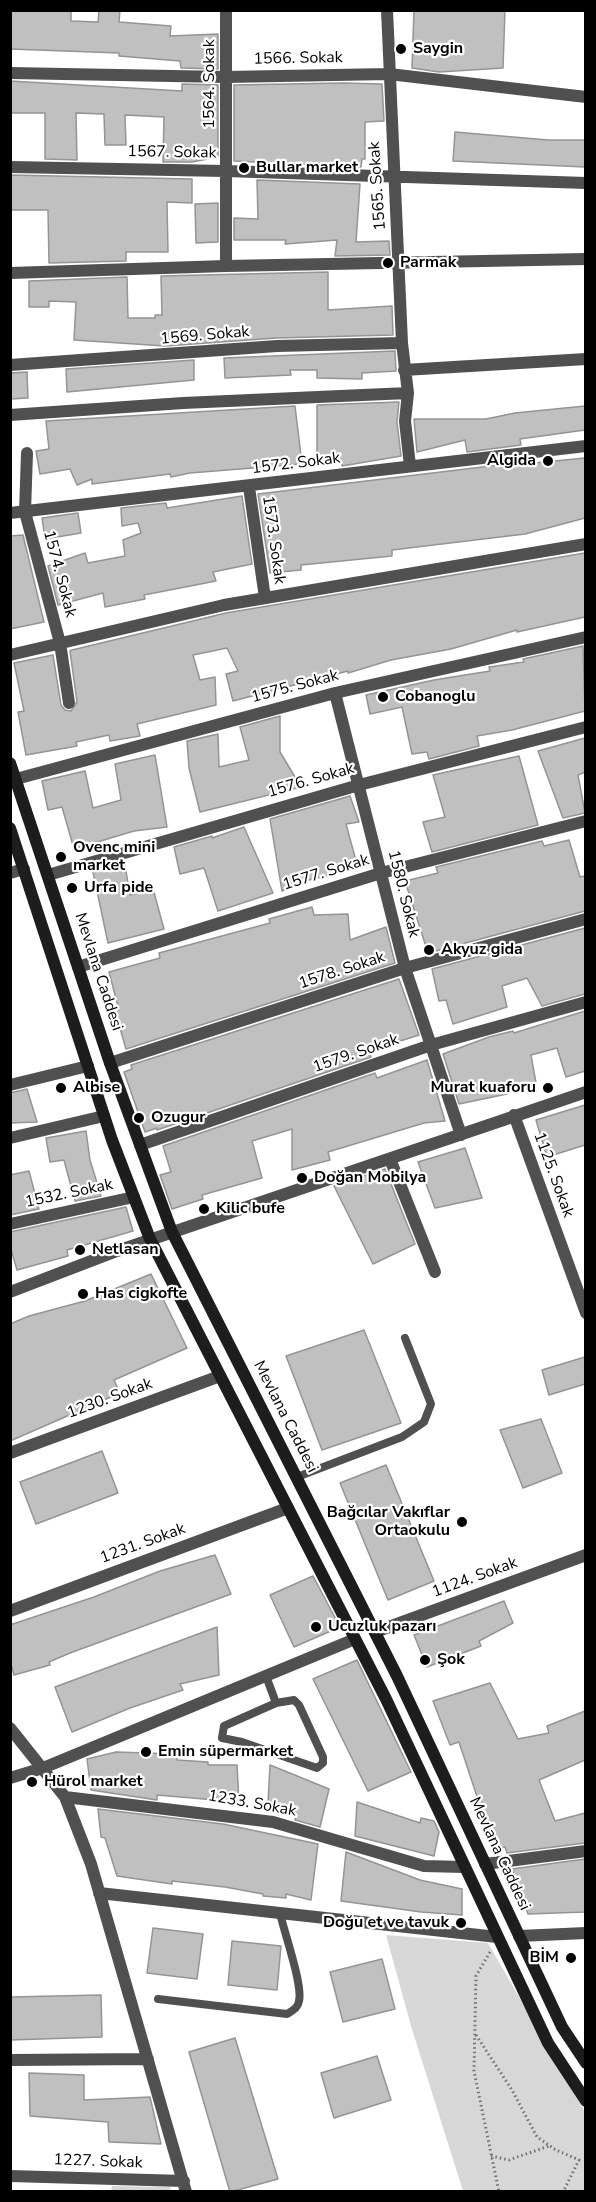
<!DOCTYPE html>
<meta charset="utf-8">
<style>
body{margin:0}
#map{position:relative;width:596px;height:2202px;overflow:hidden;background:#fff;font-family:"Nunito Sans",sans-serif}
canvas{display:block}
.frame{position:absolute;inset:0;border:12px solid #000;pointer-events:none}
</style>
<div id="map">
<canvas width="596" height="2202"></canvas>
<div class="frame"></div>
</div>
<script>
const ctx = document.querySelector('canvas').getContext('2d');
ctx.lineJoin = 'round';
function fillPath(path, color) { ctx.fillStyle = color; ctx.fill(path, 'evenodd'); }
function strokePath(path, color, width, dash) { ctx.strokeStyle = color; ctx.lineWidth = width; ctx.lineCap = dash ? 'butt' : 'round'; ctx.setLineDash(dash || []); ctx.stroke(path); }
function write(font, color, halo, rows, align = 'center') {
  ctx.font = font + ' "Nunito Sans",sans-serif'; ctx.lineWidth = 4.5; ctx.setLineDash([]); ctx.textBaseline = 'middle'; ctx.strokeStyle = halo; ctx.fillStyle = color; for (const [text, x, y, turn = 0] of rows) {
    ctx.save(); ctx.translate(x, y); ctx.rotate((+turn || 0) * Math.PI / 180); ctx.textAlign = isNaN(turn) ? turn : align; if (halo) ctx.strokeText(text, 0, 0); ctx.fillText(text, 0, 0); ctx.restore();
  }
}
const green = new Path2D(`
 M386 1935 488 1943 585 2112V2191H463L411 2026Z
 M112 2186 170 2187 171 2191H111Z`);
const building = new Path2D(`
 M10 10H71V21L98 22 99 10H120L119 22 171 26 170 36 218 34V69L181 68 180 61 119 56V53L10 49Z
 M414 10H505L503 68 439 72 412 68Z
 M10 81 182 91V84L218 85V157L192 162H163L164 117 125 115 126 145H105L104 114 76 113 77 160 45 159V113H10Z
 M343 83 382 84 384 121 365 122V159H362L361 167 234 161V85Z
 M455 132 548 140H585V167L453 161Z
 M10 175 192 179V203L167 202 168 252H126V261L49 263 48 210H10Z
 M257 180 360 184 356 242 389 241 390 255 335 256 337 240 285 244 286 240H234V218L258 219Z
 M218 203V242L196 243 195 204Z
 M328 272V310L392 306 393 335 276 338 165 346 74 340 76 302 49 301V307H29V281L127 277 128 318H155V315H162L161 276Z
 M395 351 396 371 362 373V379L317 378V370H290L291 375 225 378 224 358Z
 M194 360V380L67 392 66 369Z
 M27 372 28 398 10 399V373Z
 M399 402 397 422 401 456 342 466V461L317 463V405Z
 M295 406 302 464 190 473 171 477 170 474 92 484V479L77 485 70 469 40 474 36 451 49 449 46 421Z
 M585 406V430L520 439 521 445 467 452 465 440 417 452 414 419H486L515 413Z
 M585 458V518L525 534 392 550V556L301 565V570L270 573 258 494 524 462V464Z
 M242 496 252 564 213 572 216 581 144 595 145 599 105 607 103 593 58 605 48 566 85 553 88 563 125 556 123 540 141 533 138 523 122 526 121 508 166 503 167 508Z
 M78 513 81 533 45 539 42 518Z
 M23 535 44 622 10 629V536Z
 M585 553V617L517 632V630L451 649 391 660 348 673V671L233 701 226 674 238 671 227 648 193 655 200 680 215 677 216 705 137 724 140 736 110 741 109 735 76 742 77 746 26 755 18 712 24 711 14 663 53 655 61 705 65 710 71 711 77 702 70 651 72 650 226 613Z
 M583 646 585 711 512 730 477 736 479 746 429 759 427 752 412 754 402 707 370 714 366 695 434 680 490 671 489 667 524 662 523 659Z
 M280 716V752L301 787 200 812 189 768 187 741 218 734 219 767 249 760 240 727Z
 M585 738V772L578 775 585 813 563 818 538 751Z
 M155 755 167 827 134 831 74 849 62 807 48 810 42 781 85 771 93 808 121 800 115 764Z
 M519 756 538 825 432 852 423 822 445 817 433 775Z
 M350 796 359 822 346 824 358 868 305 881 282 891 270 819Z
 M244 827 273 893 218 911 204 868 180 874 174 847 212 836V838Z
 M569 840 580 877 585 876V911L428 953 405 881 438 873 436 867 542 841 544 846Z
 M125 865 130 895 153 889 164 929 108 943 93 872Z
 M312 907 314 915 348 914 350 940 386 927 395 963 126 1049 115 1011 119 1010 109 972 160 958 159 953 270 923 269 919Z
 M585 928V994L542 1006 527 978 502 986 507 1007 453 1024 446 1000 439 1001 432 969Z
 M399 979 419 1035 369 1051 371 1057 157 1130V1128L145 1132 124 1072 132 1069 131 1065Z
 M585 1011V1071L566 1077 557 1048 531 1055 536 1083 506 1090 507 1094 459 1104 443 1054 489 1037 513 1031 514 1033Z
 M427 1060 445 1121 424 1123 328 1152 330 1160 292 1170V1129L252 1141 262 1178 202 1195 203 1199 172 1209 160 1175 171 1172 163 1146 375 1073 377 1078Z
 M27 1089 37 1122 10 1123V1093Z
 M585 1105V1145L547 1157 536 1120Z
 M86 1131 90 1160 101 1196 75 1201 64 1160 50 1162 46 1138Z
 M465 1148 482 1198 435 1208 418 1162Z
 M385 1169 415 1244 373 1264 334 1186Z
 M29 1171 39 1209 10 1215V1175Z
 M126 1207 133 1231 67 1250 68 1256 17 1270 10 1246V1232Z
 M151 1274 187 1348 114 1380 120 1393 10 1441V1324L29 1316 85 1301Z
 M364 1330 401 1423 322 1450 286 1356Z
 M585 1357V1384L549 1395 542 1370Z
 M541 1419 562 1473 523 1488 500 1430Z
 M102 1451 118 1493 36 1524 20 1482Z
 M386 1465 434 1581 388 1600 340 1483Z
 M215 1555 231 1594 70 1653 49 1662 50 1665 14 1675 10 1660V1625L94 1597 160 1571Z
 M313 1576 340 1627 294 1647 270 1595Z
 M504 1601 513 1623 479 1641 481 1646 427 1667 414 1635Z
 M217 1627 219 1675 180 1684 183 1690 130 1708 72 1732 55 1687Z
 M357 1660 411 1772 368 1791 313 1679Z
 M490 1683 518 1739 549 1733 547 1726 585 1711V1760L539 1780 555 1821 585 1813V1843L507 1853 505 1847 494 1848 459 1742 450 1745 433 1701Z
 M116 1752 177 1754V1760L208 1762V1765H237L239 1802 157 1795V1800L91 1790 87 1759Z
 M270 1765 329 1789 320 1827 295 1820V1811L268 1803Z
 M357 1802 420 1823 421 1818 434 1821 439 1832 434 1856 355 1836Z
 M98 1809 223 1824 318 1844 311 1900 286 1894V1898L263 1896V1894L225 1887 172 1881V1884L117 1876 105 1838 101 1837Z
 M346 1852 420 1880 462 1889V1915L421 1912 341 1901Z
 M585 1859V1912L528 1914 512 1869Z
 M153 1928 203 1934 197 1979 147 1973Z
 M232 1941 281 1946 277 1990 228 1985Z
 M382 1959 395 2009 343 2022 330 1972Z
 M101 1995 102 2037 10 2040V1997Z
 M235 2038 278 2179 230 2192 189 2052Z
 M377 2056 391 2100 334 2118 321 2073Z
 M29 2073 84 2075V2100L150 2097 161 2144 109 2142 108 2122 30 2116Z`);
const path = new Path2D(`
 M490 1952 476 1976 474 2071 499 2192
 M476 2035 512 2090 537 2137 556 2150 579 2160 563 2192
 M491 2156 509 2160 549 2146`);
const service = new Path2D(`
 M297 1477 402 1437 424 1422 431 1404 405 1338
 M266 1676 276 1703 224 1726 222 1738 242 1742 317 1768 323 1763V1757L299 1705 294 1700 276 1703
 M158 1999 287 2014C293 2010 298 2008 299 2001 303 1985 284 1932 280 1913`);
const minor = new Path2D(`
 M226 10V266
 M387 10 402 343 408 393 405 421 410 466
 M10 73 226 77 389 74 586 97
 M10 167 226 171 586 183
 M10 273 226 266 586 259
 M10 365 277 346 402 343
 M404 370 586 359
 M10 415 183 403 408 393
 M27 453 25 512 60 643 69 703
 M249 487 265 598
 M10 513 586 446
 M10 655 224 605 586 544
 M335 693 405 968 461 1135
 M16 779 335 693 586 637
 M10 873 24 869
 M48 875 359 785 586 727
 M78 967 381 873 586 821
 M110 1063 405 968 586 919
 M10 1085 88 1066
 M514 1115 586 1313
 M10 1138 104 1116
 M140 1145 431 1045 586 1002
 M390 1159 435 1272
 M10 1224 134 1197
 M10 1292 117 1251 586 1092
 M10 1453 220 1376
 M10 1611 288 1508
 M375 1632 586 1555
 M10 1728 65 1797 91 1864 186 2192
 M10 1778 43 1768 355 1639
 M65 1797 273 1822 424 1866 464 1867
 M485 1864 586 1851
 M99 1893 497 1937
 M519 1936 586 1933
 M10 2060 148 2059
 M10 2176 184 2181`);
const secondary = new Path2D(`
 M10 763 110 1063 172 1232 397 1676 562 2027 586 2063
 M10 828 112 1140 150 1239 386 1699 548 2043 586 2101`);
const markers = [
 [401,49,6,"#000"],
 [244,168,6,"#000"],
 [388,263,6,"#000"],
 [548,461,6,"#000"],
 [383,697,6,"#000"],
 [61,857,6,"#000"],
 [72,888,6,"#000"],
 [429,950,6,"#000"],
 [61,1088,6,"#000"],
 [548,1088,6,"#000"],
 [139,1118,6,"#000"],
 [302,1178,6,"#000"],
 [204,1209,6,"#000"],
 [80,1250,6,"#000"],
 [83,1294,6,"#000"],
 [462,1522,6,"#000"],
 [316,1627,6,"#000"],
 [425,1660,6,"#000"],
 [146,1752,6,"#000"],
 [32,1782,6,"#000"],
 [461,1923,6,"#000"],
 [571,1958,6,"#000"]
];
const poiNames = [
 ["Saygin",413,49],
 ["Bullar market",256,168],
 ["Parmak",400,263],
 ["Algida",536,461,"right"],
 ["Cobanoglu",395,697],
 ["Ovenc mini",73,848],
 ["market",73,866],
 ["Urfa pide",84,888],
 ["Akyuz gida",441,950],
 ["Albise",73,1088],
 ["Murat kuaforu",536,1088,"right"],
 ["Ozugur",151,1118],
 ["Doğan Mobilya",314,1178],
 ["Kilic bufe",216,1209],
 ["Netlasan",92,1250],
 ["Has cigkofte",95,1294],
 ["Bağcılar Vakıflar",450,1513,"right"],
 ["Ortaokulu",450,1531,"right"],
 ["Ucuzluk pazarı",328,1627],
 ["Şok",437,1660],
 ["Emin süpermarket",158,1752],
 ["Hürol market",44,1782],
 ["Doğu et ve tavuk",449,1923,"right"],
 ["BİM",559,1958,"right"]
];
const streetNames = [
 ["1566. Sokak",298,59,-1],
 ["1564. Sokak",210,84,-90],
 ["1567. Sokak",172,153,1],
 ["1565. Sokak",378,186,-94],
 ["1569. Sokak",205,336,-5],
 ["1572. Sokak",296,464,-7],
 ["1573. Sokak",273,540,82],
 ["1574. Sokak",59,574,75],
 ["1575. Sokak",295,687,-15],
 ["1576. Sokak",311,781,-16],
 ["1577. Sokak",326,873,-17],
 ["1580. Sokak",403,894,76],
 ["1578. Sokak",342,971,-18],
 ["Mevlana Caddesi",98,972,72],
 ["1579. Sokak",356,1054,-19],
 ["1125. Sokak",553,1175,70],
 ["1532. Sokak",69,1194,-12],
 ["1230. Sokak",110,1399,-20],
 ["Mevlana Caddesi",285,1417,63],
 ["1231. Sokak",143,1544,-20],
 ["1124. Sokak",475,1578,-20],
 ["1233. Sokak",252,1804,10],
 ["Mevlana Caddesi",499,1854,65],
 ["1227. Sokak",98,2162,2]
];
fillPath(green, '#d7d7d7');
fillPath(building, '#c0c0c0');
strokePath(building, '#949494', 1.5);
strokePath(path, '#727272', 3, [1.5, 3]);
strokePath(service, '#505050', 8);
strokePath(minor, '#505050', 12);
strokePath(secondary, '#1d1d1d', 12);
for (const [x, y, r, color] of markers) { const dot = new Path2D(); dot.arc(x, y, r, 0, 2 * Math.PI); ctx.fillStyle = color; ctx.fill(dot); strokePath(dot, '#fff', 2); }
write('bold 16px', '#000', '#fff', poiNames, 'left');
write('16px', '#000', '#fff', streetNames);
</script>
